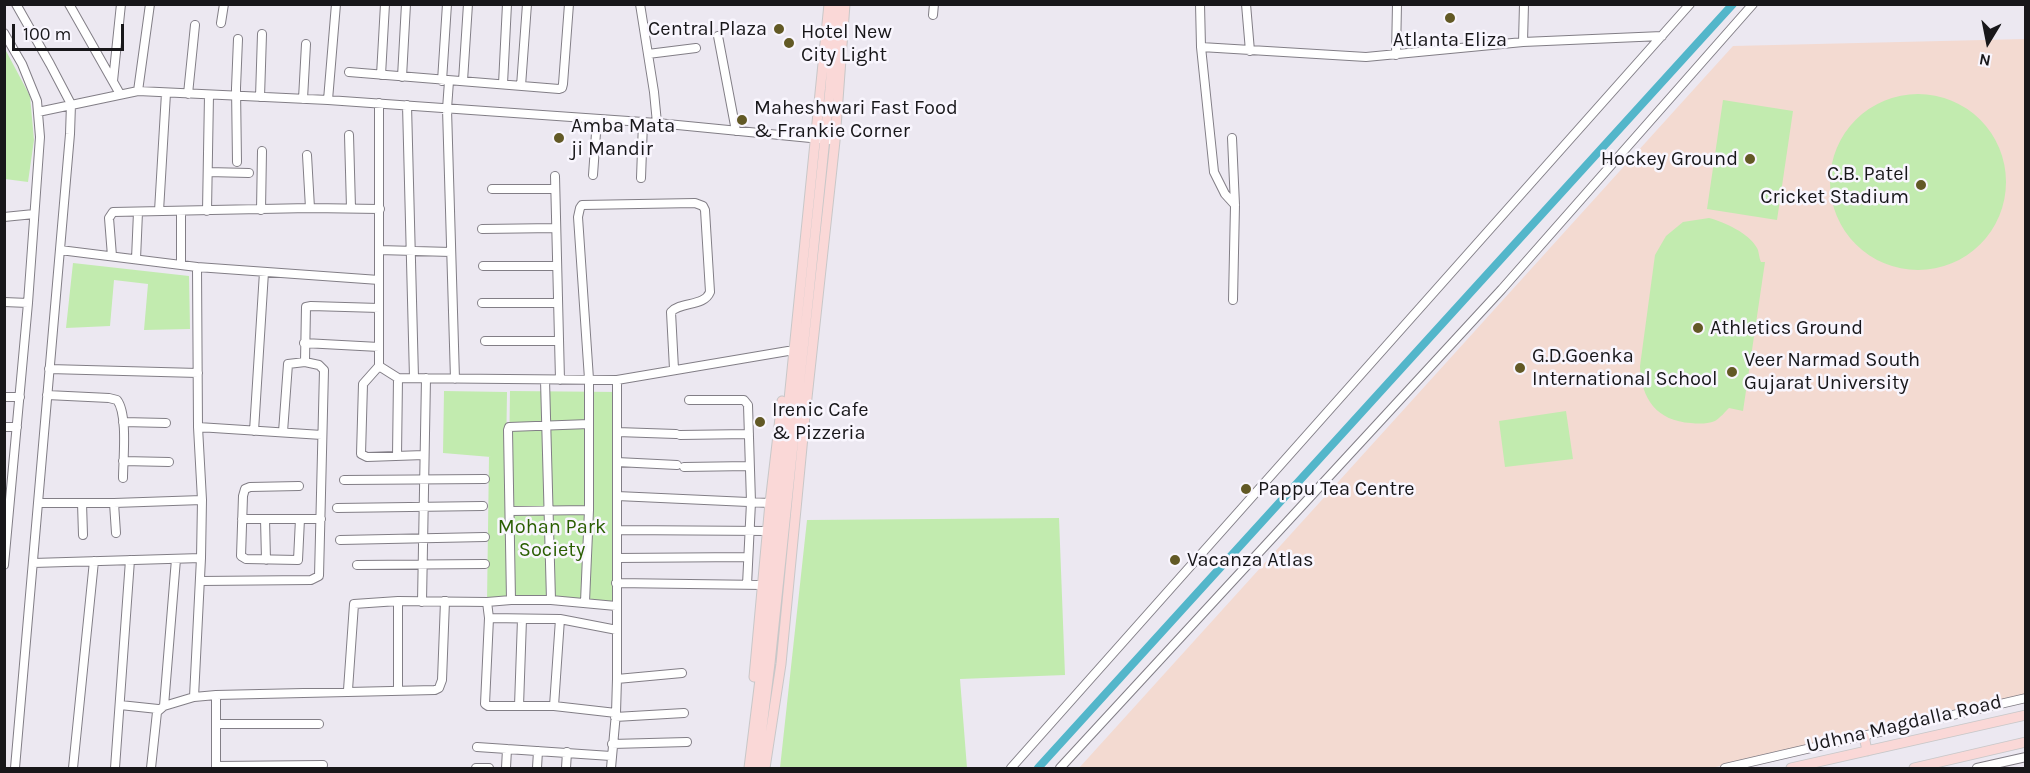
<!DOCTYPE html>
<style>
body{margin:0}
#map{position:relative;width:2030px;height:773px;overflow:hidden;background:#ece8f1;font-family:Karla,sans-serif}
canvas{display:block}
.frame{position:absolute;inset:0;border:6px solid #18171a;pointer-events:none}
.north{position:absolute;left:1958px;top:12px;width:60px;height:60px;-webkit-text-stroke:4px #f9f6fe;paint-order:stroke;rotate:190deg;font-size:16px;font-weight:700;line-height:24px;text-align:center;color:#18171a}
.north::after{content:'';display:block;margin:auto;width:21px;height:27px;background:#18171a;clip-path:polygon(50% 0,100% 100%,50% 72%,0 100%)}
.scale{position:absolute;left:12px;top:24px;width:112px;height:27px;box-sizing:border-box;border:3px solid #18171a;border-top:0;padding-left:8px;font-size:18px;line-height:21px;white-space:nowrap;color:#18171a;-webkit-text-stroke:4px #f9f6fe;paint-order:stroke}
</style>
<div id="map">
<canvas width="2030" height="773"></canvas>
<div class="frame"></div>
<div class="north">N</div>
<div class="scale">100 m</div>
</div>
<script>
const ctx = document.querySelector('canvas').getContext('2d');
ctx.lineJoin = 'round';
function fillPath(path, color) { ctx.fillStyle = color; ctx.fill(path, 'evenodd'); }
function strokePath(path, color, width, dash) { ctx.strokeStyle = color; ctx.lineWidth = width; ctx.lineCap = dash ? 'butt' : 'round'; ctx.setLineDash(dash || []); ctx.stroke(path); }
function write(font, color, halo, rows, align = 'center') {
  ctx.font = font + ' Karla,sans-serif'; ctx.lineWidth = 5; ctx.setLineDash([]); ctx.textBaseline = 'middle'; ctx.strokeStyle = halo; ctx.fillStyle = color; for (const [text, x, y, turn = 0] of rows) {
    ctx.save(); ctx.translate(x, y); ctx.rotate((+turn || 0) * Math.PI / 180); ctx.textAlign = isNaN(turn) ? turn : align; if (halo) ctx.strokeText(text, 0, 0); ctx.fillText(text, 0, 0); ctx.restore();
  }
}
const education = new Path2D(`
 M2025 39V699L1711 768H1079L1733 46Z`);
const green = new Path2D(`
 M5 49 30 96 34 140 28 182 5 179Z
 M1830 182a88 88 0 1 1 176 0a88 88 0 1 1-176 0Z
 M1723 100 1793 111 1777 220 1707 209Z
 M1709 218C1724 222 1749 233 1757 248 1759 251 1759 258 1761 262H1765L1743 411 1729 408C1725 412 1720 418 1715 421 1707 424 1699 424 1691 423 1657 421 1641 399 1640 366L1655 255 1666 236 1683 222Z
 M73 263 189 276 190 329 144 330 148 284 114 280 110 326 66 328Z
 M444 391 507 392 506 457H509L510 391 619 392 616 604 487 602 489 457H491L443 453Z
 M1566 411 1573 459 1505 467 1499 421Z
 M1059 518 1065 675 960 679 967 768H780L807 520Z`);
const canal = new Path2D(`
 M1038 768 1733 4`);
const minor = new Path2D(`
 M69 4 120 94
 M640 4 654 92 657 123
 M1200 4 1201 47 1214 172 1225 194 1235 205
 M1246 4 1250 51
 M933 15 934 4
 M221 23 224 4
 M4 33 22 64 37 101 40 137 28 303 4 565
 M718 36 736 131
 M1523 42 1524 4
 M1201 47 1366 57 1523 42 1662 36
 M648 54 696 48
 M1396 55 1397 4
 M349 72 559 89 562 88 563 84 569 4
 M381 75 385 4
 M402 77 406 4
 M113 81 121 4
 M442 81 447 4
 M449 81 447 109 455 379
 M463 81 468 4
 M503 84 507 4
 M521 86 527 4
 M138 91 150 4
 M188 94 195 25
 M260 97 262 34
 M303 99 306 44
 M328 100 336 4
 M379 103V366L398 378 617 380 788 351
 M407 105 414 378
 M38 112 138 91 328 100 657 123 831 140
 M349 135 351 208
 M1232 138 1235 205 1233 300
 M307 155 310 208
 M237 162 236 88 238 39
 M208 172 249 173
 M593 175 597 119
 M555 176 560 380
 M641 178 643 122
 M492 189H555
 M261 210 262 151
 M159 211 166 93
 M181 211V264
 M207 211 209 95
 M4 217 34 214
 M482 229 556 228
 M60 250 197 267 198 427 202 500 201 558 194 697
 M379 250 451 252
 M112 256 109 218 113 212 310 208 380 209
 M136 259 138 212
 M483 266H556
 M197 267 379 280
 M4 302 28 303
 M482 303H557
 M485 341H558
 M304 343 379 347
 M305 362 306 307 311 306 379 308
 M379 366 363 384 361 454 367 457 424 455
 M49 369 198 373
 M545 380 551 600
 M47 395 109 398 117 400C128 414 123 460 123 478
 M4 397H20
 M689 400H744L748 405 751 502 747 585
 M123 422 166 423
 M4 427H17
 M198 427 322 435
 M254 431 264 272
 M617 432 676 434
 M680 435 749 434
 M397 456 398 378
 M123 461 169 462
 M617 462 677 465
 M684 467 749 466
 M344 480 485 479
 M299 486 250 487 245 489 243 496 241 556 246 559 298 560 300 519
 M617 496 770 503
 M38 503H114L116 533
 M82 503 83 535
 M114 503 202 500
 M337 508 483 506
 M510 511 589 510
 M242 519H321
 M265 519 266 560
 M617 530 768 531
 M340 540 485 537
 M617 558 748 557
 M33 563 201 558
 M357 565 485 564
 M200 581 311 580 319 576 324 370 319 365 305 362 288 364 283 432
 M616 583 763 585
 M511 600 508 430 509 427 589 424
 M422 602 426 378
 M487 602 489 618 485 704 488 706H554L616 713
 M585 602 589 510V379L578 217 580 208 582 205 695 203 703 206 705 210 710 292C704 307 681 301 671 312L674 369
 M489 618 560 619 617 630
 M617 679 682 673
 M348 690 354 604 398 601 487 602 511 600H551L616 606
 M398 690V601
 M216 695V768
 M120 705 158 709
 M164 706 176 559
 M519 706 522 619
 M554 706 560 619
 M615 717 684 713
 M216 724H319
 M612 744 687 742
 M477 747 611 756
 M216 766 323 765
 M15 768 70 134 71 104 50 64 16 4
 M73 768 94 561
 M115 768 130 560
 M151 768 157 712 164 706 194 697 216 695 435 690 439 688 442 680 445 601
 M476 768H489
 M506 768 507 749
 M537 768 538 751
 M566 768 567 752
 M611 768 616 713 617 679V380
 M1011 768 1690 4
 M1060 768 1502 289 1753 4
 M1725 768 2026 698
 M1977 768 2026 757`);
const major = new Path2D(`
 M754 677 770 503 782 401
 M1864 736 1867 751
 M749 768 764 647 829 4
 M757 768 770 663 809 293 830 89 836 4
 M765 768 781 664 805 416 835 141 845 4
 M1791 768 2026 715
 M1914 768 2026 742`);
const markers = [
 [1450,18,6,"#625925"],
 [779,29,6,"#625925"],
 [789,43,6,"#625925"],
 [742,120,6,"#625925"],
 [559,138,6,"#625925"],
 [1750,159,6,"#625925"],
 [1921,185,6,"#625925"],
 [1698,328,6,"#625925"],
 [1520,368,6,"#625925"],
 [1732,372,6,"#625925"],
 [760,422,6,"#625925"],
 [1246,489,6,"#625925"],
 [1175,560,6,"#625925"]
];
const poiNames = [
 ["Central Plaza",767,29,"right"],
 ["Hotel New",801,32],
 ["City Light",801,55],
 ["Atlanta Eliza",1450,40,"center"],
 ["Maheshwari Fast Food",754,108],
 ["& Frankie Corner",754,131],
 ["Amba Mata",571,126],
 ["ji Mandir",571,149],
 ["Hockey Ground",1738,159,"right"],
 ["C.B. Patel",1909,174,"right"],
 ["Cricket Stadium",1909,197,"right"],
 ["Athletics Ground",1710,328],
 ["G.D.Goenka",1532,356],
 ["International School",1532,379],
 ["Veer Narmad South",1744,360],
 ["Gujarat University",1744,383],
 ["Irenic Cafe",772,410],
 ["& Pizzeria",772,433],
 ["Pappu Tea Centre",1258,489],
 ["Vacanza Atlas",1187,560]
];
const parkNames = [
 ["Mohan Park",552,527],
 ["Society",552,550]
];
const streetNames = [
 ["Udhna Magdalla Road",1904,724,-13]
];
fillPath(education, '#f3dad1');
fillPath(green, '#c2ebaf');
strokePath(canal, '#53b6ca', 8);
strokePath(minor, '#827e86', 10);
strokePath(major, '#c8c7c8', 11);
strokePath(minor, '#fff', 8);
strokePath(major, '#fad8d7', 9);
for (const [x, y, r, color] of markers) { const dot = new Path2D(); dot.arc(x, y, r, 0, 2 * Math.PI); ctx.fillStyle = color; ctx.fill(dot); strokePath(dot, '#f9f6fe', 2); }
write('20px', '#18171a', '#f9f6fe', poiNames, 'left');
write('20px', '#2a5e02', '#f9f6fe', parkNames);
write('20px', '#18171a', '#f9f6fe', streetNames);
</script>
